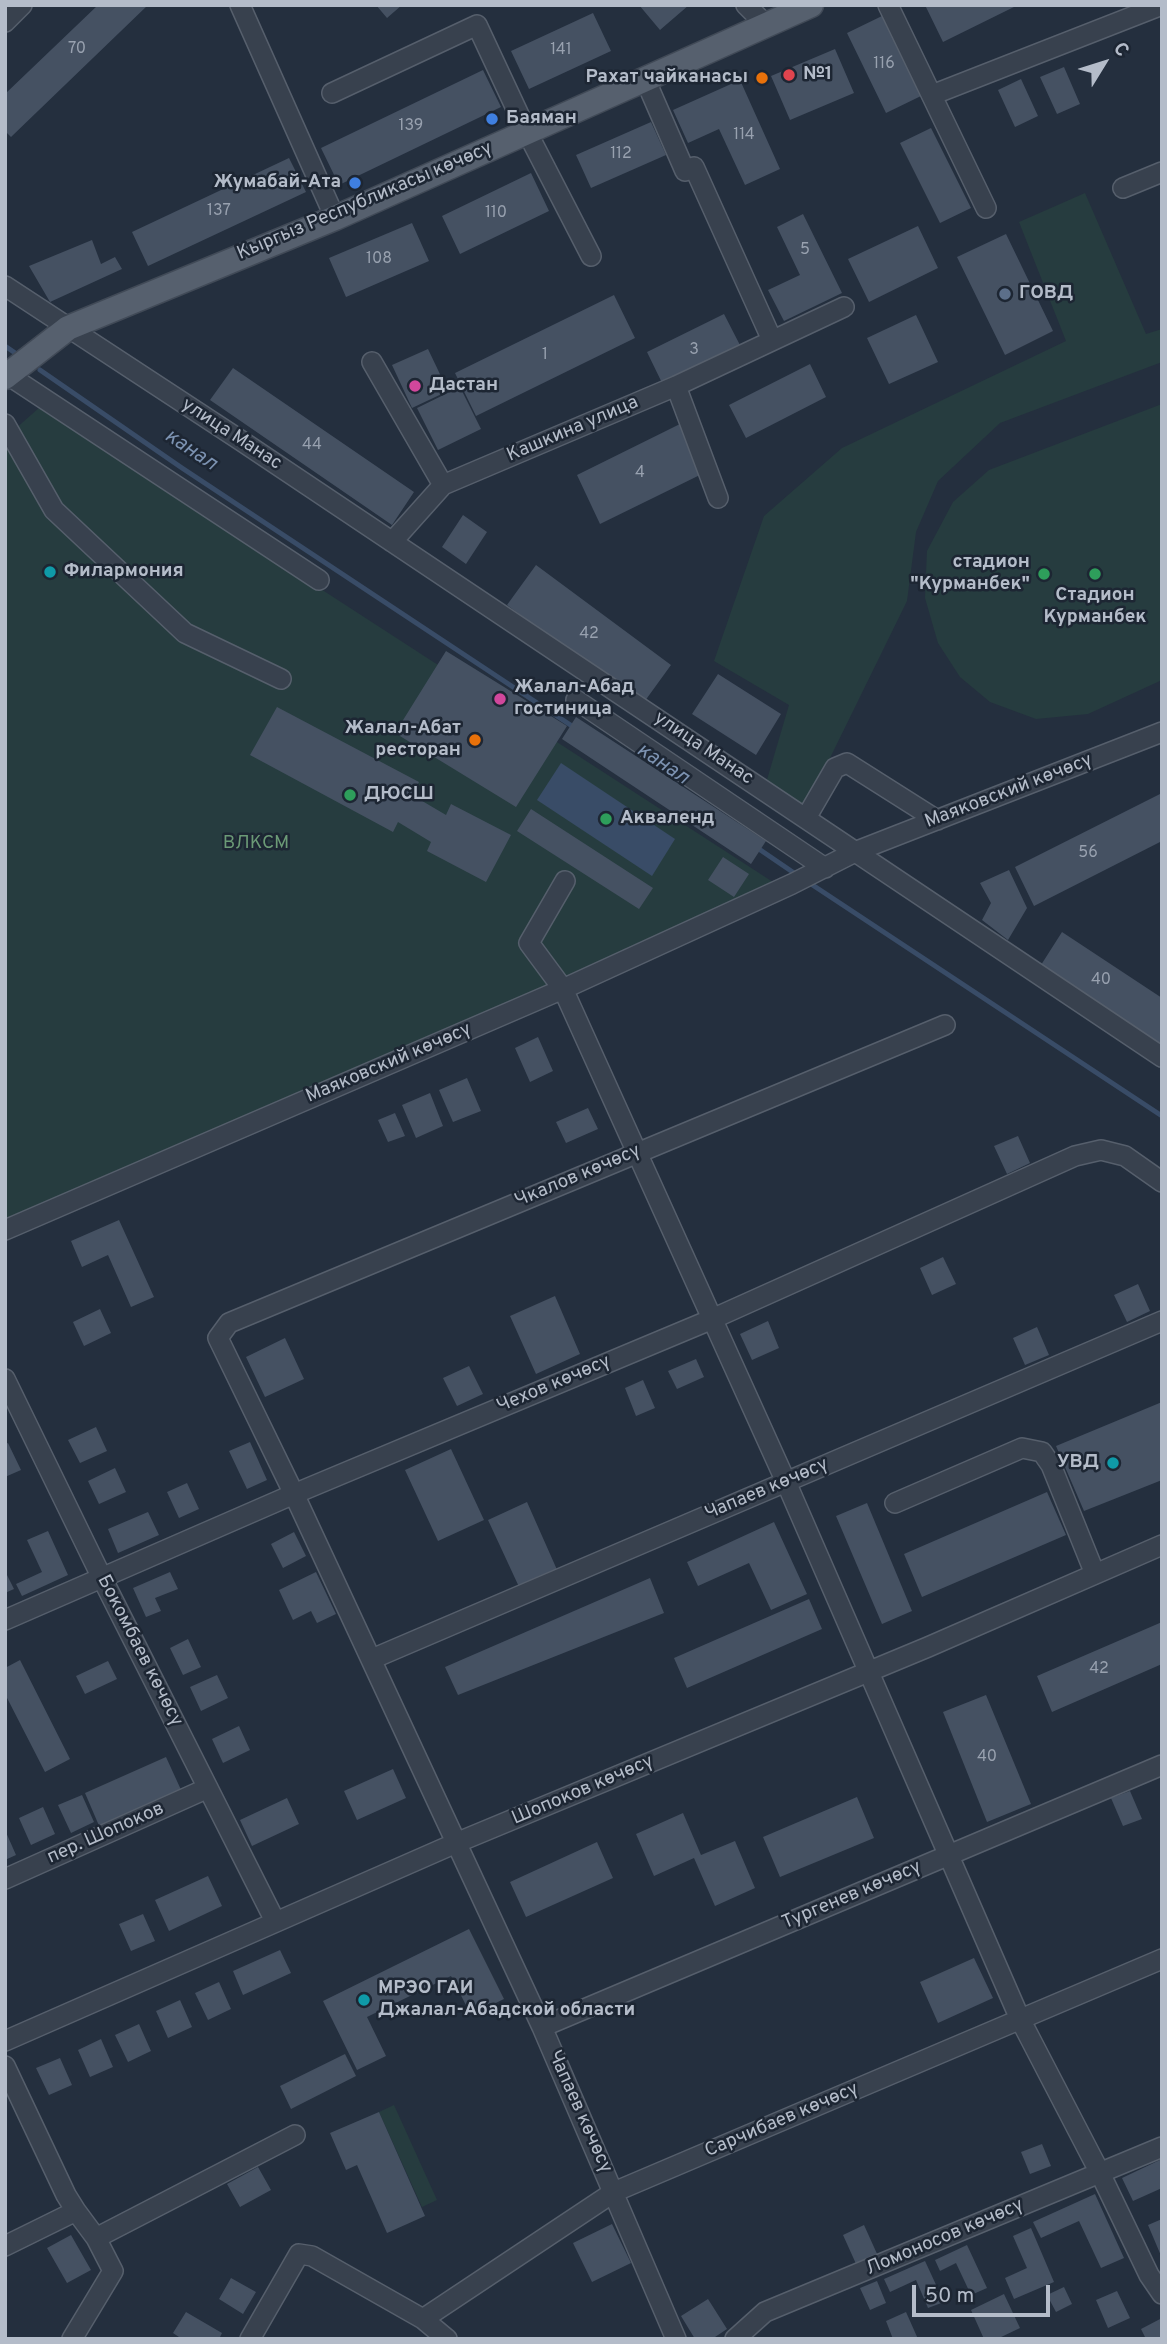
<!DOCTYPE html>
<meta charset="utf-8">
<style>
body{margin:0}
#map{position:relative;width:1167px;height:2344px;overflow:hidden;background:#242f3e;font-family:Overpass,sans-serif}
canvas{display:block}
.frame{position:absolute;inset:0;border:7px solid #b4bcc9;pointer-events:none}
.north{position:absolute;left:1069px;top:28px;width:70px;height:70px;-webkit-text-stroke:5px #1d2633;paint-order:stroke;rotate:52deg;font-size:19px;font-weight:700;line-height:28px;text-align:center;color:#b4bcc9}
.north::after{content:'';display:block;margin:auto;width:24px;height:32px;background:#b4bcc9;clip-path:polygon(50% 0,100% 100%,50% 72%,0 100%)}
.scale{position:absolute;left:912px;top:2285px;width:138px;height:32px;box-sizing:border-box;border:4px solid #b4bcc9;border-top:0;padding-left:9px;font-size:21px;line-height:24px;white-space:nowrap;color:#b4bcc9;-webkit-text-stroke:5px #1d2633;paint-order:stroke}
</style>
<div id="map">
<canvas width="1167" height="2344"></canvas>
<div class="frame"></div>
<div class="north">С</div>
<div class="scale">50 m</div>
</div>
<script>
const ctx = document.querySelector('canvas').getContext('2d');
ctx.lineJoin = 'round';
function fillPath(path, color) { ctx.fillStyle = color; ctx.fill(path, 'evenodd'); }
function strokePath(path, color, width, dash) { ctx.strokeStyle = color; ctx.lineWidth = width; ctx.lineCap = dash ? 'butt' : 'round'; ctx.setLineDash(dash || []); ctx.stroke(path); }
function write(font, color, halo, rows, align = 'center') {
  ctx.font = font + ' Overpass,sans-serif'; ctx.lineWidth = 5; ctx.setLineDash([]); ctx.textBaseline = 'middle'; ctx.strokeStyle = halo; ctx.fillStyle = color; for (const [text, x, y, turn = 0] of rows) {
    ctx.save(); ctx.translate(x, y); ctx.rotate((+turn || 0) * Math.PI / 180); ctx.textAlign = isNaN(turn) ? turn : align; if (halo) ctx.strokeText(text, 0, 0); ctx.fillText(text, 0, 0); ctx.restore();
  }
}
const green = new Path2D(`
 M1085 193 1146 334 1162 329V362L1000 423 938 481 916 532 907 601 805 809 766 783 789 705 714 661 764 516 842 448 1066 341 1019 222Z
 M1162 404V680L1088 714 1036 719 990 702 960 677 938 643 925 598 927 551 953 502 989 470Z
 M40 407 776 884 573 979 5 1220V438Z
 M394 2105 437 2200 422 2207 379 2112Z`);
const water = new Path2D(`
 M561 763 675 839 652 876 537 800Z`);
const stream = new Path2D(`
 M5 346 21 357
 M40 370 182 468 575 728
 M756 847 797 875
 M808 882 1162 1116`);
const building = new Path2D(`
 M98 5H148L11 137 5 131V94Z
 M376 5H402L387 18Z
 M639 5H689L660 30Z
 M925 5H1018L943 42Z
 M593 13 611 51 529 89 511 51Z
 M882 16 921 96 886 113 847 33Z
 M835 49 854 93 790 120 771 76Z
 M1064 67 1080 104 1057 114 1040 77Z
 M483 70 501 107 339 185 321 148Z
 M1021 79 1038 116 1015 127 998 90Z
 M740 80 780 169 745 185 719 129 688 143 673 110Z
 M651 122 666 155 591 188 576 155Z
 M931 128 971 208 940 223 900 143Z
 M289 158 306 192 148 266 132 232Z
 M531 173 549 211 460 254 442 216Z
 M803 214 842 293 784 321 768 290 800 275 777 227Z
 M412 223 429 261 346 297 329 258Z
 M918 226 938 268 869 302 848 259Z
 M1006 234 1053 331 1005 355 957 257Z
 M92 240 101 264 115 257 122 269 50 302 29 266Z
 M614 295 635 338 476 416 455 373Z
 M724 314 742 349 664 387 647 352Z
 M916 315 938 362 889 384 867 338Z
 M428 349 448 391 412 408 392 365Z
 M810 364 826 397 746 438 729 405Z
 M233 368 414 492 392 525 210 400Z
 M460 387 481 429 438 450 417 408Z
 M680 424 704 473 600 524 577 475Z
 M463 515 487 532 466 564 442 547Z
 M536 565 671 665 642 705 507 605Z
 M446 651 567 726 516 807 395 733Z
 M718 674 781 714 756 755 692 714Z
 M277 707 419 782 412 795 446 815 451 804 511 835 486 882 427 851 431 842 398 822 393 832 250 755Z
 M576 717 766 841 751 864 562 739Z
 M1162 793V841L1034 906 1015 867Z
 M531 809 653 888 639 909 517 831Z
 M723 857 749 874 734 897 708 880Z
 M1009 870 1027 908 1008 940 982 920 991 903 980 883Z
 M1062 932 1162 998V1045L1041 965Z
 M538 1037 553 1071 530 1082 515 1048Z
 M467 1078 481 1111 453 1122 439 1090Z
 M430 1093 443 1126 416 1138 402 1105Z
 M588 1108 598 1129 566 1143 556 1122Z
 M395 1113 405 1136 388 1142 378 1120Z
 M1018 1136 1030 1163 1007 1174 994 1146Z
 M119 1220 154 1297 131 1307 108 1255 82 1267 71 1241Z
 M943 1257 956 1284 932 1295 920 1268Z
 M1138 1284 1150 1311 1127 1322 1114 1295Z
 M555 1296 580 1354 536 1374 510 1316Z
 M100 1309 111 1333 84 1346 73 1322Z
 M768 1321 779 1348 752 1360 740 1334Z
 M1037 1327 1049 1355 1025 1365 1013 1338Z
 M285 1338 304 1379 265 1397 246 1357Z
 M696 1359 704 1377 677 1389 668 1371Z
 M469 1366 483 1394 457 1406 443 1378Z
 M643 1380 655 1408 636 1416 625 1388Z
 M1162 1402V1480L1084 1511 1056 1446Z
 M96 1427 107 1451 80 1463 68 1440Z
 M250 1442 267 1480 247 1489 229 1451Z
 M8 1443 21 1470 5 1477V1444Z
 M451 1449 484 1520 438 1541 405 1470Z
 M115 1468 126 1492 99 1504 88 1481Z
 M187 1483 199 1509 179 1518 167 1492Z
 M1047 1492 1066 1535 922 1597 904 1554Z
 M527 1502 558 1572 520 1589 488 1520Z
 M867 1503 912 1611 882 1624 836 1516Z
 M148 1512 159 1535 118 1553 108 1529Z
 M774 1522 807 1594 771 1610 749 1563 698 1586 687 1562Z
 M48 1531 68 1575 22 1596 16 1584 42 1572 27 1540Z
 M294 1532 306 1556 283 1568 271 1544Z
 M5 1571 14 1589 5 1593Z
 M170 1572 178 1589 155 1598 161 1611 146 1617 133 1588Z
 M316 1572 336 1614 317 1623 311 1611 293 1620 279 1590Z
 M650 1578 664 1613 458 1695 445 1667Z
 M809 1599 822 1629 687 1688 674 1658Z
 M1162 1622V1664L1052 1712 1037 1676Z
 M188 1639 201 1667 183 1675 170 1648Z
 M20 1660 70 1759 45 1772 5 1694V1668Z
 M108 1661 117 1679 85 1694 76 1676Z
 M217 1675 228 1698 201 1711 190 1687Z
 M986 1695 1031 1804 987 1822 943 1712Z
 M239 1726 250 1750 223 1763 212 1739Z
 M166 1757 182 1792 100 1828 85 1793Z
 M393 1769 406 1798 357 1820 344 1791Z
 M1130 1791 1142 1819 1123 1826 1111 1798Z
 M82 1795 94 1822 71 1833 58 1805Z
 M857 1797 874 1838 780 1877 763 1837Z
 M287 1798 299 1824 252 1846 240 1820Z
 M43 1807 55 1834 31 1845 19 1818Z
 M683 1813 701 1855 735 1841 755 1888 715 1906 694 1858 654 1876 636 1834Z
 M5 1830 16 1855 5 1860Z
 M597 1842 613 1878 526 1917 510 1882Z
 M208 1876 222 1906 169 1931 155 1900Z
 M143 1914 155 1941 131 1951 119 1924Z
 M469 1929 504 1999 471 2015 451 1976 367 2017 386 2056 357 2070 323 2001Z
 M280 1950 291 1973 243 1995 233 1971Z
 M974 1958 993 1998 938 2023 920 1982Z
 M219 1982 231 2009 208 2020 195 1993Z
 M180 2000 192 2027 168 2038 156 2011Z
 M139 2024 151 2051 128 2062 115 2035Z
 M101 2039 113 2067 90 2077 78 2050Z
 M345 2054 356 2076 291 2109 280 2086Z
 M60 2058 72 2085 49 2095 36 2068Z
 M379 2112 425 2216 387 2233 357 2165 346 2170 330 2133Z
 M1042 2144 1051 2166 1030 2174 1021 2152Z
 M1162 2159V2188L1133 2201 1122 2178Z
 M258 2167 271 2190 240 2207 227 2184Z
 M1095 2194 1124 2258 1101 2268 1079 2221 1041 2238 1033 2222Z
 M1162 2219V2258L1148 2225Z
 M612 2224 631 2263 592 2282 573 2243Z
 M864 2225 878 2256 857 2266 843 2235Z
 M1031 2228 1054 2282 1014 2299 1005 2278 1027 2268 1013 2236Z
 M71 2235 91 2270 67 2283 47 2248Z
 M967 2245 987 2288 971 2295 956 2263 940 2271 935 2260Z
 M925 2261 944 2302 928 2308 916 2280 890 2292 884 2279Z
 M231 2278 256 2292 243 2314 219 2299Z
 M877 2281 886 2303 870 2310 860 2288Z
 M1064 2287 1072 2304 1056 2312 1047 2295Z
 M1117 2291 1130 2318 1108 2328 1096 2300Z
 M1004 2294 1020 2328 997 2339H984L971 2310Z
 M708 2299 727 2329 712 2339H695L681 2316Z
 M186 2312 222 2333 219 2339H182L173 2333Z
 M906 2312 918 2339H893L886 2321Z
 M1162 2318V2339H1146L1141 2329Z`);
const minor = new Path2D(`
 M240 5 335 218
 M746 5 766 25
 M888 5 986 208
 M5 22 22 5
 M645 79 685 171 694 167 772 340
 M332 93 477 25 527 132 591 256
 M932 95 1162 5
 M1123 188 1162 172
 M5 286 240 440 1162 1057
 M372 362 443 485
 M8 375 319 580
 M676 386 718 498
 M5 424 54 510 185 633 281 679
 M392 542 443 485 676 386 844 307
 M576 700 825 868
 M806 818 835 768 847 763 937 820
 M565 881 529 943 563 989 786 1482 1020 2019 1100 2173 1149 2275 1162 2294
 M5 1230 563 989 792 884 857 851 1162 732
 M5 1379 102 1578 275 1921
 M895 1503 1022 1448 1042 1452 1051 1465 1095 1574
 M5 1620 294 1494 710 1320 1075 1156 1101 1150 1125 1156 1162 1182
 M372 1659 1162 1321
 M5 1879 208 1788
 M542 2027 1162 1765
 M5 2041 456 1843 928 1647 1162 1545
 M5 2066 66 2195 76 2211 5 2246
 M96 2238 295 2135
 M423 2319 614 2192 1162 1959
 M72 2339 113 2271 96 2238 76 2211
 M250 2339 299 2254 312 2256 423 2319 447 2339
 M676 2339 542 2027 294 1494 218 1338 229 1323 945 1025
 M735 2339 765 2312 1162 2147`);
const major = new Path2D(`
 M5 377 68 328 335 218 811 5`);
const markers = [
 [789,75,7,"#e0444e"],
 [762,78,7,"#e8710a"],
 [492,119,7,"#3f7fe0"],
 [355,183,7,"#3f7fe0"],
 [1005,294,7,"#5c6f8a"],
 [415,386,7,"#d1479c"],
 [50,572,7,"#0f9aa8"],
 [1044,574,7,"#2e9e5b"],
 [1095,574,7,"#2e9e5b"],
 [500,699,7,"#d1479c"],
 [475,740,7,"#e8710a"],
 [350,795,7,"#2e9e5b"],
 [606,819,7,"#2e9e5b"],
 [1113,1463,7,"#0f9aa8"],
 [364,2000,7,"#0f9aa8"]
];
const numberNames = [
 ["70",77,50],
 ["141",561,51],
 ["116",884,65],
 ["139",411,127],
 ["114",744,136],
 ["112",621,155],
 ["137",219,212],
 ["110",496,214],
 ["5",805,251],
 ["108",379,260],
 ["3",694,351],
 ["1",545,356],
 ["44",312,446],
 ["4",640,474],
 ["42",589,635],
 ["56",1088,854],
 ["40",1101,981],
 ["42",1099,1670],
 ["40",987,1758]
];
const poiNames = [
 ["№1",803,75],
 ["Рахат чайканасы",748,78,"right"],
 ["Баяман",506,119],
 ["Жумабай-Ата",341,183,"right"],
 ["ГОВД",1019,294],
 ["Дастан",429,386],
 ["стадион",1030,563,"right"],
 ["\"Курманбек\"",1030,585,"right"],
 ["Филармония",64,572],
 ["Стадион",1095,596,"center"],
 ["Курманбек",1095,618,"center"],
 ["Жалал-Абад",514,688],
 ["гостиница",514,710],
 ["Жалал-Абат",461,729,"right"],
 ["ресторан",461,751,"right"],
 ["ДЮСШ",364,795],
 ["Акваленд",620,819],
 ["УВД",1099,1463,"right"],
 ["МРЭО ГАИ",378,1989],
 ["Джалал-Абадской области",378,2011]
];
const streetNames = [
 ["Кыргыз Республикасы көчөсү",365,202,-23],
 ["Кашкина улица",573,430,-23],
 ["улица Манас",231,435,33],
 ["улица Манас",703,749,34],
 ["Маяковский көчөсү",1009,792,-21],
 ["Маяковский көчөсү",389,1064,-23],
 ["Чкалов көчөсү",578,1177,-23],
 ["Чехов көчөсү",554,1385,-23],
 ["Чапаев көчөсү",767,1490,-23],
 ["Бокомбаев көчөсү",139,1651,63],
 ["Шопоков көчөсү",583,1791,-23],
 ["пер. Шопоков",106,1834,-24],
 ["Тургенев көчөсү",852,1896,-23],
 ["Чапаев көчөсү",579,2112,66],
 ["Сарчибаев көчөсү",782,2121,-23],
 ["Ломоносов көчөсү",945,2238,-23]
];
const parkNames = [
 ["ВЛКСМ",256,844]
];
const waterNames = [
 ["канал",190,451,34],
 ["канал",662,765,34]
];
fillPath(green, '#263c3f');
fillPath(water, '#394c67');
strokePath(stream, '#394c67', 5);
fillPath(building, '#455162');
strokePath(minor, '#565f6c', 22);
strokePath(major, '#414a57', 27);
strokePath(minor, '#38414e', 19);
strokePath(major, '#56606e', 24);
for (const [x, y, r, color] of markers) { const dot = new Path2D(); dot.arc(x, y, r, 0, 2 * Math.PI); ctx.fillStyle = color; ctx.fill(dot); strokePath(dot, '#1d2633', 2.5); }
write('16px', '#98a1af', null, numberNames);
write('bold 19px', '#b4bcc9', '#1d2633', poiNames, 'left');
write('19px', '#b4bcc9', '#1d2633', streetNames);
write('19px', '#6b9a76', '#1d2633', parkNames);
write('italic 21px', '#7c92b1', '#1d2633', waterNames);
</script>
